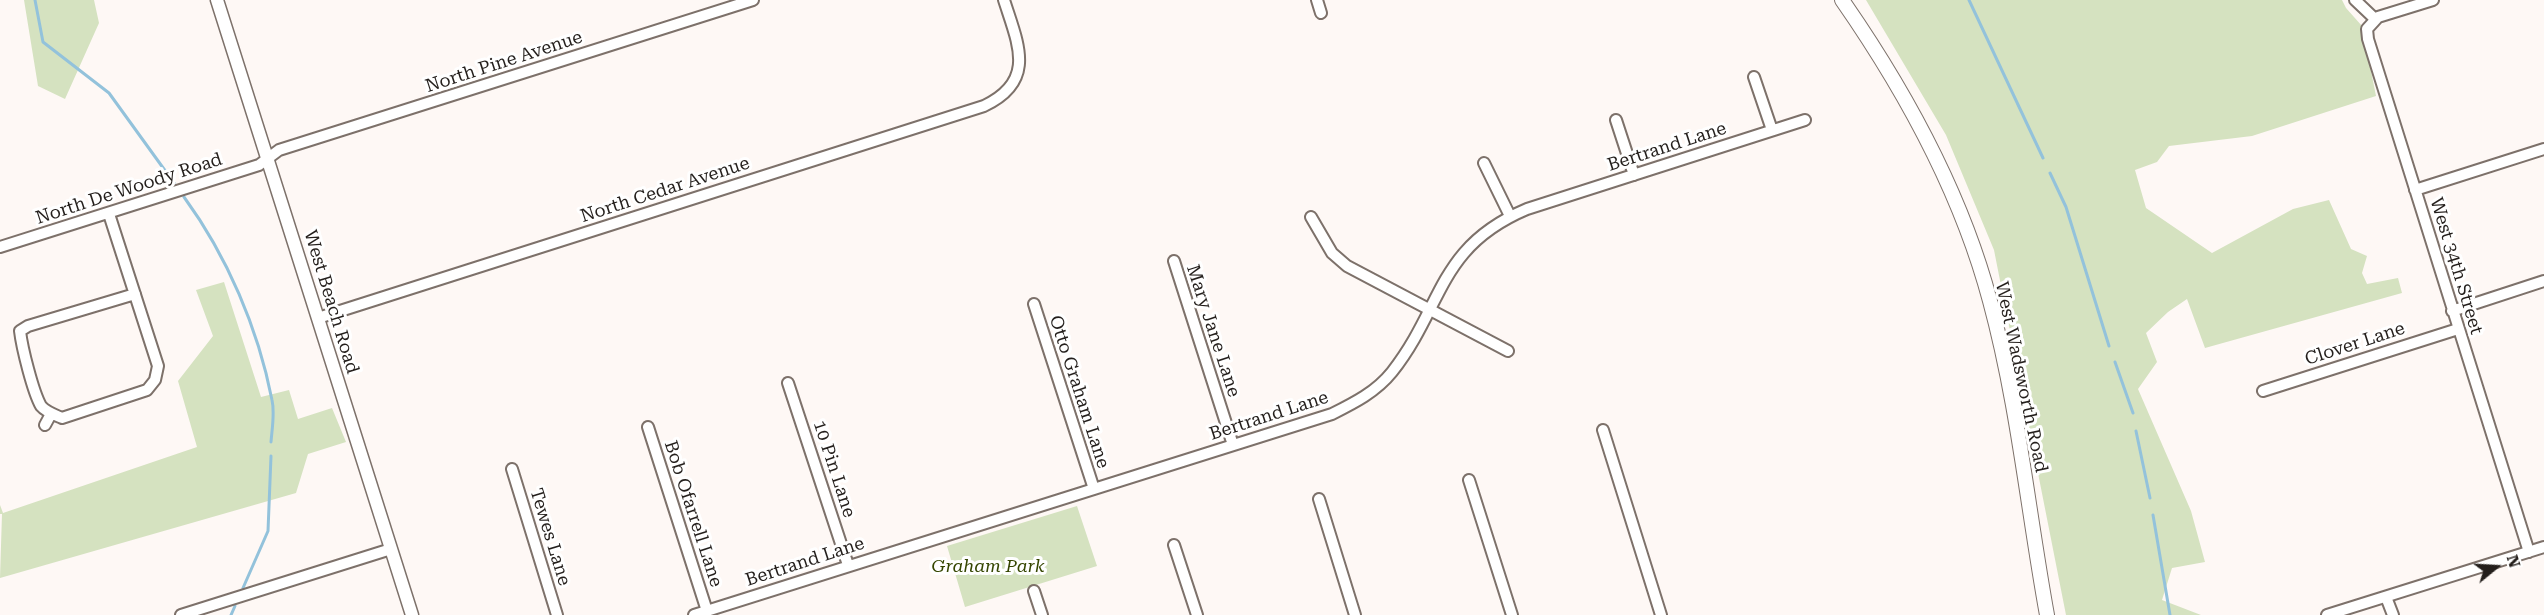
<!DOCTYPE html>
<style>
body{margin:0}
#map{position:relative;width:2544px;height:615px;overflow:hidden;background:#fef8f5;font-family:"Roboto Serif",serif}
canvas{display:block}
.north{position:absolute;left:2466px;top:537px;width:60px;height:60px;-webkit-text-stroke:4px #fff;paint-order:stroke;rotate:72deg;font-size:16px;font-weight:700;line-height:24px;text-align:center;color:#241f1c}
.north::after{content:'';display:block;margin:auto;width:21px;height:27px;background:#241f1c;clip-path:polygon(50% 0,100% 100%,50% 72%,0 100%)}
</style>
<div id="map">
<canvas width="2544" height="615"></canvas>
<div class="north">N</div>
</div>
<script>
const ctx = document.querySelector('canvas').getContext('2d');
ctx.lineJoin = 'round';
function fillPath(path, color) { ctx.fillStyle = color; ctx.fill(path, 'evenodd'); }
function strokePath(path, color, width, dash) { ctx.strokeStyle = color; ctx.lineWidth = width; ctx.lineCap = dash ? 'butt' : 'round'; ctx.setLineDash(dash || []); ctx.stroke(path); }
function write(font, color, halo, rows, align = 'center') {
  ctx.font = font + ' "Roboto Serif",serif'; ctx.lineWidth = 6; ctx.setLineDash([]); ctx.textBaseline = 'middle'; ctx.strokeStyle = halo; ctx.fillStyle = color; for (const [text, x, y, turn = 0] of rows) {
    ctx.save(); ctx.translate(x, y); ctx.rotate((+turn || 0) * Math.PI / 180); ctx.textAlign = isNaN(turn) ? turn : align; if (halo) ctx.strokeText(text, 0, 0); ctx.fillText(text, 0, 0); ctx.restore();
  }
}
const green = new Path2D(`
 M24 0H94L99 23 65 99 38 86Z
 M1866 0H2342L2346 8 2362 26 2376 96 2252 136 2169 146 2157 162 2135 170 2146 208 2212 253 2293 209 2329 200 2351 249 2367 256 2362 273 2367 284 2398 278 2402 293 2205 348 2187 299 2168 312 2146 333 2157 362 2138 389 2191 511 2205 562 2172 568 2162 600 2201 615H2066L1994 250 1946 135Z
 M224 282 261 397 289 390 298 419 332 408 346 442 308 454 296 493 0 578 2 514H0V505L3 513 197 447 178 381 213 336 196 290Z
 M1077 506 1097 566 965 607 947 546Z`);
const stream = new Path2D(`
 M35 0 43 42 109 93 174 183
 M1969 0 2043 158
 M2050 173 2066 207 2109 346
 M184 197C227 256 258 328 272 400 275 413 272 429 271 442
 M2115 362 2133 413
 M2136 431 2150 498
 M2153 515 2170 615
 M243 588 268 531 271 456
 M231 615 235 606`);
const minor = new Path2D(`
 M1317 0 1321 13
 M2355 0 2375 19
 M2433 0 2378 17 2367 29 2368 39 2529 552
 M1754 77 1772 130
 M1616 120 1634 175
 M1484 163 1510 216
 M2415 190 2544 149
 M109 214 158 366 155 380 147 390 62 418C55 415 46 412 41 406 33 392 22 348 20 331L28 326 135 294
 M1311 217 1332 253 1347 266 1508 351
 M0 247 259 165 279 150 753 0
 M1174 261 1233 445
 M1034 304 1094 489
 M2452 311 2544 281
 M318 318 984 106C1037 81 1018 44 1004 0
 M788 383 848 565
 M2263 391 2458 329
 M45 425 51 414
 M648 427 707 611
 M1603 430 1661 615
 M512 469 557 615
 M1469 480 1512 615
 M1319 499 1355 615
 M1174 545 1197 615
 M1034 591 1042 615
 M2386 597 2393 615
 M181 615 391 549
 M694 615 1332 414C1354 403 1376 392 1392 372 1444 306 1437 247 1527 209L1805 120
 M2327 615 2544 547`);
const tertiary = new Path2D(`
 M217 0 412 615`);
const secondary = new Path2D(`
 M1842 0C1906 92 1961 192 1990 301 2018 404 2028 511 2047 615`);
const streetNames = [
 ["North Pine Avenue",504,62,-18],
 ["Bertrand Lane",1667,147,-18],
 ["North De Woody Road",129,189,-18],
 ["North Cedar Avenue",665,190,-18],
 ["West 34th Street",2456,266,73],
 ["West Beach Road",331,302,73],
 ["Mary Jane Lane",1213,331,72],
 ["Clover Lane",2355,344,-18],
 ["West Wadsworth Road",2021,377,78],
 ["Otto Graham Lane",1079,392,72],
 ["Bertrand Lane",1269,416,-18],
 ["10 Pin Lane",834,469,72],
 ["Bob Ofarrell Lane",693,514,72],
 ["Tewes Lane",550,537,73],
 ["Bertrand Lane",805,562,-18]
];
const parkNames = [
 ["Graham Park",988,567]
];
fillPath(green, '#d5e2c0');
strokePath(stream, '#93c2db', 3);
strokePath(minor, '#7d716a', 14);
strokePath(tertiary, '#7d716a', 15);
strokePath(secondary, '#7d716a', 16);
strokePath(minor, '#fff', 10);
strokePath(tertiary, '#fff', 12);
strokePath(secondary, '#fff', 14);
write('18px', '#241f1c', '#fff', streetNames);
write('italic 18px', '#354601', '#fff', parkNames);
</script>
